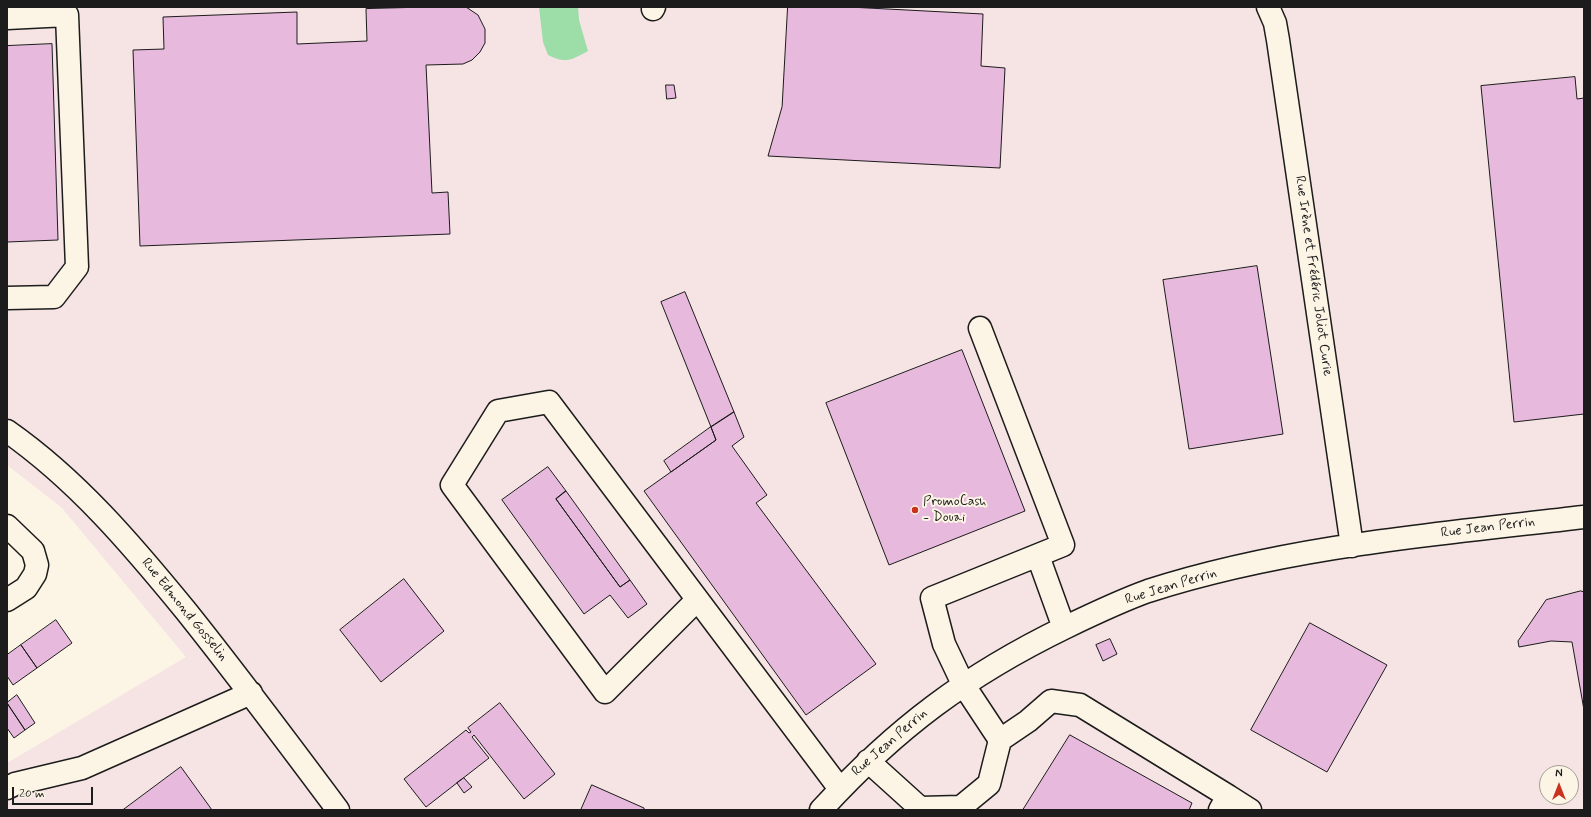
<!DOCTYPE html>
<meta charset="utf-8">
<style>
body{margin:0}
#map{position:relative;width:1591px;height:817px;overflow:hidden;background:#fcf5e5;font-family:Mynerve,sans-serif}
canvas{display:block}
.frame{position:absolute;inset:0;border:8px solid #1c1c1c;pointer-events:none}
.north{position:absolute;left:1539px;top:765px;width:40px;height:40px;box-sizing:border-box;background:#fcf5e5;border:1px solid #a29e95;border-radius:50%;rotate:0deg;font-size:11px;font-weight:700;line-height:16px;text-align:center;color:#1c1c1c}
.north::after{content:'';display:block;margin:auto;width:14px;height:18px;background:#c8321e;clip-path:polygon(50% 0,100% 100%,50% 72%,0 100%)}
.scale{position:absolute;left:12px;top:787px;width:81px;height:18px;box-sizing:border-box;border:2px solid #1c1c1c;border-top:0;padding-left:5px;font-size:12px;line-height:14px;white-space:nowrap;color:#1c1c1c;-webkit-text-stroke:3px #fcf5e5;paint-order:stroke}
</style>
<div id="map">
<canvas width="1591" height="817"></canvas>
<div class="frame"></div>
<div class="north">N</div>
<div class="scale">20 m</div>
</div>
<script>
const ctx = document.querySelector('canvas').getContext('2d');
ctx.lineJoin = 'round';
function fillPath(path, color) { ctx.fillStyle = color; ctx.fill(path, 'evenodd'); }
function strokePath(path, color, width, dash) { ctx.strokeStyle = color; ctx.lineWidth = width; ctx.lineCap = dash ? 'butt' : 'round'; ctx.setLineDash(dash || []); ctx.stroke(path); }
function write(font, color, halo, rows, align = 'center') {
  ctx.font = font + ' Mynerve,sans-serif'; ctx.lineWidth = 4; ctx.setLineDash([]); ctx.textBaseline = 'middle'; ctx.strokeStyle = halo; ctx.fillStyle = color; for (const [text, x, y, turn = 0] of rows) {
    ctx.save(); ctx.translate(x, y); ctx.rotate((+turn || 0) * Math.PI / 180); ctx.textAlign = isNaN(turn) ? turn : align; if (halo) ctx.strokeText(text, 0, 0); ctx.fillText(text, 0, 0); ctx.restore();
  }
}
const built = new Path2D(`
 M7 7H1584V810H7V763L186 657 62 508 7 465ZM1547 773H1571V797H1547Z`);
const green = new Path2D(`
 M539 7H578L579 20 588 51C571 60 566 64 548 55L543 42Z`);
const building = new Path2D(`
 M426 7H466L478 15 485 29V43L480 52 472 60 463 64 426 65 432 193 448 192 450 234 140 246 133 50 164 49 163 17 297 12V44L367 41 366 9Z
 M788 7H849L983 14 981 66 1005 68 1000 168 768 156 782 107Z
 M52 44 58 240 7 242V46Z
 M1575 77 1577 99 1584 98V414L1514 422 1481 86Z
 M666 85H674L676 98 667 99Z
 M1257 266 1283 434 1189 449 1163 280Z
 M685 292 734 412 711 427 661 302Z
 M962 350 1025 511 889 565 826 403Z
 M734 412 744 437 732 446 767 495 756 503 876 664 806 715 644 491 716 440 711 427Z
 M711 427 716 440 671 472 664 461Z
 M548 467 566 491 556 499 620 587 630 580 647 604 628 618 610 595 584 614 502 500Z
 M566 491 630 580 620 587 556 499Z
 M404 579 444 631 381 682 340 630Z
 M1581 591 1584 592V710L1572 642 1551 641 1519 647 1518 641 1546 600Z
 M56 620 72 643 37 668 21 645Z
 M1310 623 1387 665 1327 772 1251 730Z
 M1110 639 1117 654 1103 661 1096 645Z
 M21 645 37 668 13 685 7 676V655Z
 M17 695 35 723 25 730 7 703Z
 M7 703 25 730 14 738 7 728Z
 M500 703 555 774 524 799 474 735 472 737 489 758 426 807 404 779 466 730 469 733 471 732 468 728Z
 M1070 735 1192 803 1189 810H1023Z
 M181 767 212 810H123Z
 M464 778 472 787 464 793 457 783Z
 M592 785 644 808V810H581Z`);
const minor = new Path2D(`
 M1268 7 1275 23 1278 40 1352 546
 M653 9 654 7
 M7 18 67 15 77 267 54 297 7 298
 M7 431C77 480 132 545 186 611 238 676 288 743 338 810
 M7 526 33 551 37 565 35 574 26 588 7 600
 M1038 556 1064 628
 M697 600 605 692 452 485 498 411 549 402C646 531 743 660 840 789
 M1000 740 1028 721 1051 701 1080 705 1228 796 1220 810
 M868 761 920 808 919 810
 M7 788 15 784 82 768 251 693
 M1228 796 1250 810
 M920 808 961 807 989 784 1000 740 963 684 944 644 932 598 1063 545 980 328
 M821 810C896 728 967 675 1066 627 1093 614 1120 601 1148 591 1288 546 1438 534 1584 517`);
const markers = [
 [915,510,4,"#c8321e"]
];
const streetNames = [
 ["Rue Irène et Frédéric Joliot Curie",1313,276,82],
 ["Rue Jean Perrin",1488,528,-7],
 ["Rue Jean Perrin",1171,587,-17],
 ["Rue Edmond Gosselin",184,610,51],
 ["Rue Jean Perrin",890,743,-41]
];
const poiNames = [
 ["PromoCash",923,502],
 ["- Douai",923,518]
];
fillPath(built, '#f6e3e3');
fillPath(green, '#9ddea8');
fillPath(building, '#e7b9dd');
strokePath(building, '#1c1c1c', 1);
strokePath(minor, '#1c1c1c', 25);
strokePath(minor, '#fcf5e5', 22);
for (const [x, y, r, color] of markers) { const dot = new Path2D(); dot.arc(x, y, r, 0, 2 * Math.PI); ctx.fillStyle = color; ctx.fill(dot); strokePath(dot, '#fcf5e5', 1.5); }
write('14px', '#1c1c1c', '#fcf5e5', streetNames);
write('14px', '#1c1c1c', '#fcf5e5', poiNames, 'left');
</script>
